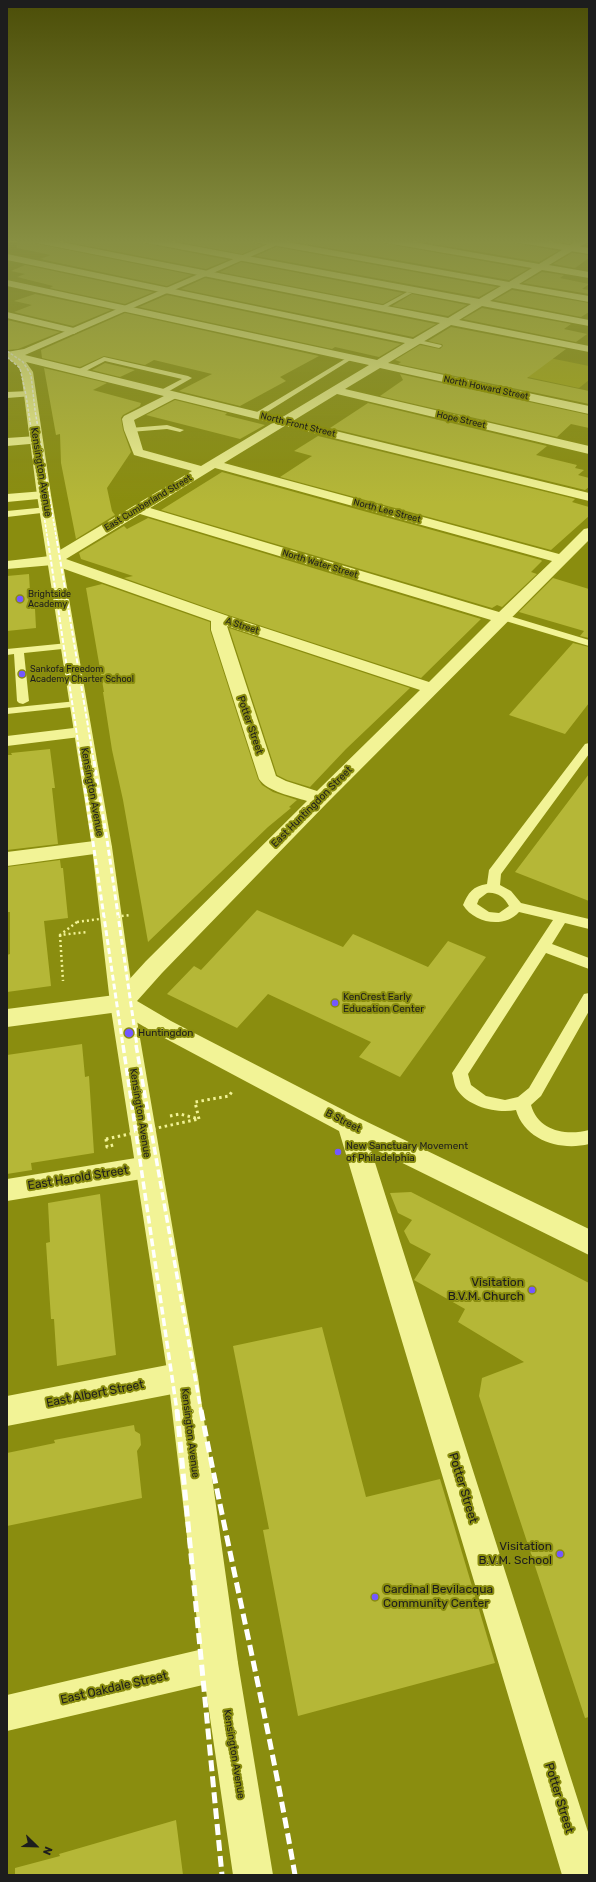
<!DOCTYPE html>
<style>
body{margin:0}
#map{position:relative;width:596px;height:1882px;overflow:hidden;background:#8a8d0f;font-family:Rubik,sans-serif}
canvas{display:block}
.frame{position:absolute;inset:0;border:8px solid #1d1d1d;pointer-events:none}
.north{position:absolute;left:16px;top:1826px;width:40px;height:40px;-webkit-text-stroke:3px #8a8d0f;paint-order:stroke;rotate:113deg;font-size:11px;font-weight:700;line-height:16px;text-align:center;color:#1d1d1d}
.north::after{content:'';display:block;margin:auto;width:14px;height:18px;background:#1d1d1d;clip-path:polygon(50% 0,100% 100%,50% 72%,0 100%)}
</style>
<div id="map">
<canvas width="596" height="1882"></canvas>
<div class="frame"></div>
<div class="north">N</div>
</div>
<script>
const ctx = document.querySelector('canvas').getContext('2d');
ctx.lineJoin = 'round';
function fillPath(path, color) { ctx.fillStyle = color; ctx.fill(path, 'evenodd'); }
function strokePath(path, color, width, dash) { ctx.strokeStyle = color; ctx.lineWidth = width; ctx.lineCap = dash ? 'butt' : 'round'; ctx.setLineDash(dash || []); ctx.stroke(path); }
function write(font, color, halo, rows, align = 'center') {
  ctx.font = font + ' Rubik,sans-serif'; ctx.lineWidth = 4; ctx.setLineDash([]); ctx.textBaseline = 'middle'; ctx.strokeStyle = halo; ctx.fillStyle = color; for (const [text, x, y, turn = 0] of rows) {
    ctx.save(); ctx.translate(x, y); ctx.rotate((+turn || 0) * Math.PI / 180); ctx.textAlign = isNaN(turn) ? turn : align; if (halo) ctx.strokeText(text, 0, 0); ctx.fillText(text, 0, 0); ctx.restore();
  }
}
const green = new Path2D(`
 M441 336 589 366V380L579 388 490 369 462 348 431 342Z`);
const building = new Path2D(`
 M18 239H27L32 243 192 275 167 286 40 259 51 255 17 248Z
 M53 239H137L142 243 228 260 206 269Z
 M164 239H250L254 243 263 245 242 254Z
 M292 239H376L381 243 528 269 509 280 290 241Z
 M405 239H509L514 243 558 251 539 262Z
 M540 239H577L570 244Z
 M276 247 497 287 479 297 256 256Z
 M572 253 589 255V258L575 268 553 264Z
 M241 262 403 293 383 304 220 272Z
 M25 265 153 292 125 304 50 288 53 286 17 277 25 274 11 271Z
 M542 272 564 275 560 278 589 284 582 289 589 290V294L523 283Z
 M205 278 436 324 413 337 181 289Z
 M512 290 589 303V312L581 317 494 300Z
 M35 294 111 310 73 326 14 312 32 305 14 301Z
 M412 294 467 305 448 316 392 306Z
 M167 295 401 344 379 357 335 347 332 349 139 307Z
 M482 308 571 324 564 329 587 334 576 342 463 319Z
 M125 313 319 356 280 377 286 381 240 406 179 391 212 374 154 360 145 365 104 356 80 367 42 358 41 350Z
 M7 320 60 332 18 349 7 350Z
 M451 327 566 349 527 378 589 391V404L398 364 401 362 395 360 420 345 440 349 443 346 442 344 428 341Z
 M105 363 135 370 120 377 92 370Z
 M44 368 107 383 93 390 141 403 140 406 123 415 121 418 123 430 131 452 107 488 112 511 115 515 76 539 61 463 60 434 56 435Z
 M400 374 589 415V428L571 424 557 437 380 396 403 380Z
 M175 400 227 413 225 415 265 425 240 439 146 415Z
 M368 403 547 446 536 455 577 465 575 468 584 470 578 475 589 478V487L585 490 330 428Z
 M318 436 575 499 572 502 589 507V516L551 550 280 477 312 456 294 451Z
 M222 472 541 560 542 561 531 572 537 574 502 607 497 605 492 608 161 510Z
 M148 518 481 619 421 678 225 614 124 578 133 576 81 559 79 553 124 526 127 529Z
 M29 574 31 609H35L36 628 7 631V576Z
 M553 578 589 589V638L580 636 584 631 519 612Z
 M102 584 210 622V630L258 779 262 785 273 792 297 800 289 807 291 808 268 827 148 942 123 800 112 750 103 692H104L86 588Z
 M229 628 410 688 346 749 310 787 287 780 277 775Z
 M573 643 589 647V703L565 734 509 715Z
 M50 749 55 788H52L58 844 7 850V755H12L11 753Z
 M589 774V901L515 872Z
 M60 860 61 868H63L68 918 44 921 51 986 7 992V955L10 954V912H7V867Z
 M257 910 343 947 353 934 428 967 448 941 486 957 400 1077 359 1057 371 1042 268 994 237 1028 167 994 194 966 201 970Z
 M82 1044 85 1077 89 1076 94 1153 31 1163 32 1170 7 1174V1055Z
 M411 1192 589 1283V1717L585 1718 479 1396 482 1378 524 1362 458 1322 465 1309 414 1280 431 1254 410 1243 404 1231 412 1220 398 1213 390 1193Z
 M100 1194 116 1355 57 1366 54 1319H51L46 1243 50 1242 48 1203Z
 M322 1327 366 1497 440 1479 495 1663 298 1716 263 1530 269 1529 233 1346Z
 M134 1425 135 1431 140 1434 141 1445 137 1451 142 1498 7 1526V1453L55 1443 54 1440Z
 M176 1820 183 1875H15V1868L60 1856 59 1854Z`);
const pathFar1 = new Path2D(`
 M77 922 60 935 88 932
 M60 935 63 981`);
const path = new Path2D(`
 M170 1116 180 1114 199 1119
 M199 1119 195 1102 229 1096 233 1090
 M106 1139 107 1147 116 1144`);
const service = new Path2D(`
 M407 292 412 293 383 309 378 308Z
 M415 339 441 345 442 346 439 348 413 342V340Z
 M350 356 352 357V359L259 417 252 415Z
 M104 357 188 376 192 378 164 394H161V390L182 379 105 361 82 373 75 371Z
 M167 425 184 430 180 432 167 429 130 432 126 430 130 428Z
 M47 507 51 510 50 512 7 517V511Z
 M503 614 589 640V646L499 619 498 617Z
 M68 643 73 646 72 648 24 653 29 701 23 704 19 703 17 701 14 654 7 655V649Z
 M77 701 81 702 83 704 81 706 7 714V708Z
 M589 743V754L501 874 500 885 511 891 521 903 589 919V929L565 923 552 944 589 958V969L546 953 468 1074 471 1085 486 1096 505 1100 518 1097 529 1088 584 994 589 993V1011L541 1096 531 1105C538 1131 566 1136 589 1130V1144C561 1151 525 1141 516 1110 498 1114 469 1107 458 1091 454 1086 454 1079 452 1073L553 920 519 912C504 929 474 923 463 905 468 893 473 886 487 884L489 870 585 744ZM487 893C497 892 504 897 509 906L499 913 489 912 477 904 479 899Z`);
const minor = new Path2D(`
 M28 239H45L448 318 471 304 142 242 138 239H156L479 299 501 286 255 242 251 239H270L509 282 532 268 381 242 377 239H396L539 264 580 239H589V241L549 265 589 272V278L542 270 519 284 589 296V302L512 288 490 301 589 320V326L482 306 459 320 589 346V352L451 325 388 363 589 406V414L380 368 345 389 589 446V454L337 394 224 463 559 554 584 529 589 528V540L327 803 162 973 137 1001 171 1021 359 1118 589 1229V1255L370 1147 589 1835V1875H562L339 1131 155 1033 119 1012 7 1027V1009L115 995 146 961 307 801C292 796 268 792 259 779L211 630V621L53 565 7 569V561L50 556 192 471 134 455 124 430 122 419 124 416 170 393H178L180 395 178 397 134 420 143 450 201 466 369 365 7 286V280L377 360 405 343 7 260V254L413 339 440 323 32 242ZM215 468 552 561 499 612 150 508ZM140 514 491 620 429 682 225 615 66 559ZM227 626 420 690 317 791 286 781 276 776Z
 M7 312 78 329 79 331 74 334 7 318Z
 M29 391 35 394 33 396 7 398V392Z
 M37 436 41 437 43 440 41 443 7 446V438Z
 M44 491 49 492 51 495 49 498 7 502V494Z
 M82 727 88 728 91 732 88 736 7 746V736Z
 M102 840 109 842 112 847 109 852 7 866V852Z
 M148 1156 157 1159 161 1167 157 1175 148 1178 7 1201V1179Z
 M183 1362 194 1367 198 1377 194 1387 183 1392 7 1426V1396Z
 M220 1645 233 1650 238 1663 233 1676 220 1681 7 1731V1695Z`);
const tertiary = new Path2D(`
 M280 239H291L25 355 589 493V501L26 362 33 372 51 495 112 847 134 1003 198 1377 238 1663 273 1875H233L202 1663 168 1377 110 1003 92 847 37 495 21 372 17 365 7 358V352L24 349Z
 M510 239H530L589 248V254L514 242Z`);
const railFar4 = new Path2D(`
 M7 351 23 362 31 375 35 410 57 542
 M7 357 20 368 26 395 48 542`);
const railFar3 = new Path2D(`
 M48 541 81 762
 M57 541 94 762`);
const railFar2 = new Path2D(`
 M81 761 123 1046
 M94 761 108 846 137 1046`);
const railFar1 = new Path2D(`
 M123 1045 177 1411
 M136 1045 201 1411`);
const rail = new Path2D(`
 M177 1410 222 1875
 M201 1410C231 1565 268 1719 295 1875`);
const pathBridgeFar1 = new Path2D(`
 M77 922 130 915`);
const pathBridge = new Path2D(`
 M106 1139 199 1119`);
const markers = [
 [20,599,4,"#7458ff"],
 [22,674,4,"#7458ff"],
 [335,1003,4,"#7458ff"],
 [129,1033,5,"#7458ff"],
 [338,1152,4,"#7458ff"],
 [532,1290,4,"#7458ff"],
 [560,1554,4,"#7458ff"],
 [375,1597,4,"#7458ff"]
];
const farStreetnames = [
 ["North Howard Street",486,388,12],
 ["Hope Street",461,420,13],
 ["North Front Street",298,425,14],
 ["East Cumberland Street",148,503,-31],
 ["North Lee Street",387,511,15],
 ["North Water Street",320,564,17],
 ["A Street",242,626,18]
];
const farPoinames = [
 ["Brightside",28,594],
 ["Academy",28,604],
 ["Sankofa Freedom",30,669],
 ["Academy Charter School",30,679]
];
const streetNames = [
 ["Kensington Avenue",41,472,81],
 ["Potter Street",250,725,71],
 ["Kensington Avenue",92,792,80],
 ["East Huntingdon Street",312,807,-45],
 ["Kensington Avenue",140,1113,81],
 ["B Street",343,1121,27],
 ["Kensington Avenue",190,1433,83],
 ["Kensington Avenue",234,1754,81]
];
const poiNames = [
 ["KenCrest Early",343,997],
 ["Education Center",343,1009],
 ["Huntingdon",138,1033],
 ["New Sanctuary Movement",346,1146],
 ["of Philadelphia",346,1158]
];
const nearStreetnames = [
 ["East Harold Street",78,1178,-9],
 ["East Albert Street",95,1394,-11],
 ["Potter Street",463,1488,73],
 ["East Oakdale Street",114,1688,-13],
 ["Potter Street",559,1798,73]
];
const nearPoinames = [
 ["Visitation",524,1283],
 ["B.V.M. Church",524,1297],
 ["Visitation",552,1547],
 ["B.V.M. School",552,1561],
 ["Cardinal Bevilacqua",383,1590,"left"],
 ["Community Center",383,1604,"left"]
];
fillPath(green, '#a6a716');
fillPath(building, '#b5b737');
strokePath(pathFar1, '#f2f396', 2.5, [2, 3]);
strokePath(path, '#f2f396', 3, [2.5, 3.5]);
fillPath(service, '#f2f396');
fillPath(minor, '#f2f396');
fillPath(tertiary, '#f2f396');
strokePath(railFar4, '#fff', 1.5, [3, 1.5]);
strokePath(railFar3, '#fff', 2, [5, 2]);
strokePath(railFar2, '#fff', 3, [6, 3]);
strokePath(railFar1, '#fff', 3.5, [8, 3.5]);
strokePath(rail, '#fff', 5, [11, 5]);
strokePath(pathBridgeFar1, '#f2f396', 2.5, [2, 3]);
strokePath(pathBridge, '#f2f396', 3, [2.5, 3.5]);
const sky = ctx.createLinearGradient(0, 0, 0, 502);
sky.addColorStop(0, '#4c4e08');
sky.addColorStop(0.48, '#878f42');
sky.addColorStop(1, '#878f4200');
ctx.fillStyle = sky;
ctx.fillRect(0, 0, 596, 502);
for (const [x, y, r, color] of markers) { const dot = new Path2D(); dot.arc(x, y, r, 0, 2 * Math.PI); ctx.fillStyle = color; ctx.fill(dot); strokePath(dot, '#8a8d0f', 1.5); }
write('9px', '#1d1d1d', '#8a8d0f', farStreetnames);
write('9px', '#1d1d1d', '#8a8d0f', farPoinames, 'left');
write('10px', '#1d1d1d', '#8a8d0f', streetNames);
write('10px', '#1d1d1d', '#8a8d0f', poiNames, 'left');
write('12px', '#1d1d1d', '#8a8d0f', nearStreetnames);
write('12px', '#1d1d1d', '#8a8d0f', nearPoinames, 'right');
</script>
